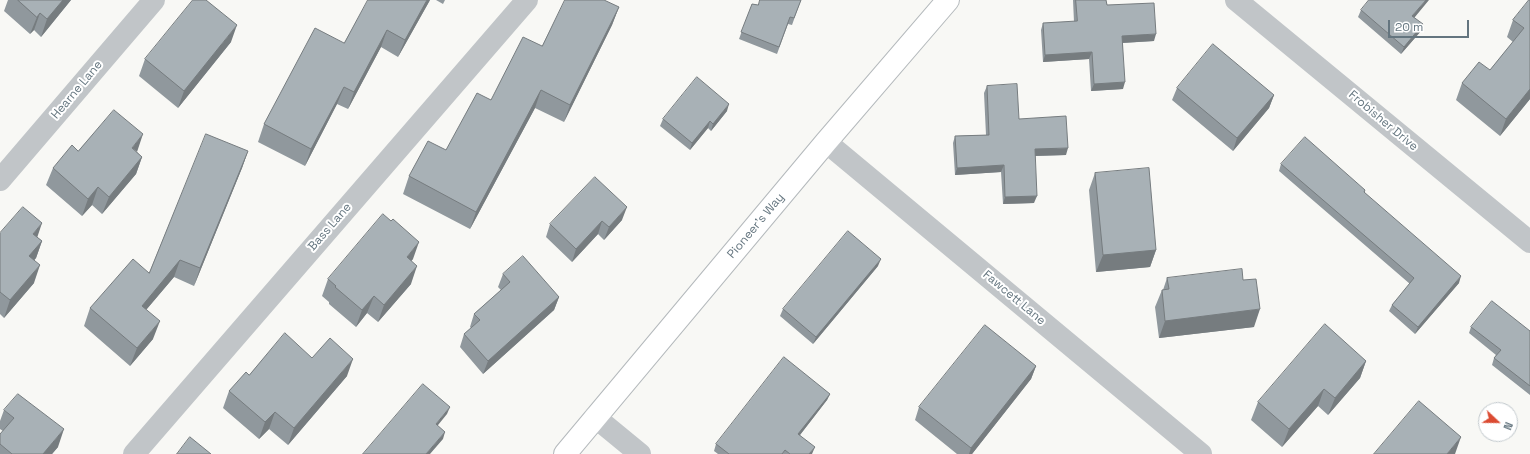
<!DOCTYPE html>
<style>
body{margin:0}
#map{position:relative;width:1530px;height:454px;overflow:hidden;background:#f8f8f5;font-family:"Space Grotesk",sans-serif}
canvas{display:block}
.north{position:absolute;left:1478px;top:402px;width:40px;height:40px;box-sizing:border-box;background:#fff;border:1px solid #c1c8cc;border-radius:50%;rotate:112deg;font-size:11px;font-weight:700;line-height:16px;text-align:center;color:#64757f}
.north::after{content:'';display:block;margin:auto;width:14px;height:18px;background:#db4b32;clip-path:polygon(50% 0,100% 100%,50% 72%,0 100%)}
.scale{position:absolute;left:1388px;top:20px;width:81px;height:18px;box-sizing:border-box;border:2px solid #64757f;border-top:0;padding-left:5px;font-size:12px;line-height:14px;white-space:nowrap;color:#64757f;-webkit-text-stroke:3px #fff;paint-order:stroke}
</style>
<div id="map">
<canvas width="1530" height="454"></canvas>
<div class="north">N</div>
<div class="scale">20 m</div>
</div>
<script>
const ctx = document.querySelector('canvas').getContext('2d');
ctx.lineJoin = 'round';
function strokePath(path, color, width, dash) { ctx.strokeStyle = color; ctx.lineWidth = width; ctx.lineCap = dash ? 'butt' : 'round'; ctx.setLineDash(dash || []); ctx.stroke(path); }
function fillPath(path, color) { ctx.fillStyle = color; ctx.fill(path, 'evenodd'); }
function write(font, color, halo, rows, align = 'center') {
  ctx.font = font + ' "Space Grotesk",sans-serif'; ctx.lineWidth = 4; ctx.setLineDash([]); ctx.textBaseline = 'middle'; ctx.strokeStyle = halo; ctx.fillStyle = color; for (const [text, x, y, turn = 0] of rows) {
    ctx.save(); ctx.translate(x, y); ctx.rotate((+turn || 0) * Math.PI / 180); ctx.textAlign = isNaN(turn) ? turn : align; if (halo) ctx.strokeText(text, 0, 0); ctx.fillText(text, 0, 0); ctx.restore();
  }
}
const minor = new Path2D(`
 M1236 0 1530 242
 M826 142 1201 454
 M0 180 154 0
 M595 417 640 454
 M134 454 527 0`);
const major = new Path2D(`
 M565 454 826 142 948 0`);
const wall = new Path2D(`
 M8 0H71L41 37 34 30 30 34 4 11Z
 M430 0 398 57 381 47 348 109 337 104 305 166 258 142 264 124 344 43Z
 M436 0H445L443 4Z
 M801 0 792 25 788 24 777 54 739 39 752 4 758 5Z
 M1073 0H1106L1107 5 1154 41 1123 43V89L1091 91 1089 59 1043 62 1041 30 1043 23 1074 22Z
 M1530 0V99L1500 136 1456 100 1462 83 1490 70 1513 42 1507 37 1513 20Z
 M619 7 612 25 564 122 535 108 470 229 403 194 409 176 446 150 491 100 542 46Z
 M1361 10 1414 17 1421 31 1401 54 1358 17Z
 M231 42 178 108 139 76 145 59Z
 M987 86 1019 119 1066 155 1035 156 1034 203 1003 204 1001 172 955 175 953 143 955 136 986 135 984 93Z
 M1177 88 1274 95 1269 108 1233 151 1172 100Z
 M727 111 711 131 708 128 690 150 660 126 663 119Z
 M78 151 137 152 142 157 136 174 102 214 92 205 82 216 46 185 53 168Z
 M248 151 242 168 194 286 174 277 146 310 153 339 130 366 84 326 90 308 149 273Z
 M1281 164 1365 190V193L1459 283 1415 334 1389 311 1392 305 1410 284 1279 171Z
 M1095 173 1156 250 1150 267 1096 272 1089 190Z
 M622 220 604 240 598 234 572 262 546 237 550 224Z
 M0 233 37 237 42 241 36 258 34 260V283L4 318 0 314Z
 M413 259 411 261V284L378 322 367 313 356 327 329 304V302L322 296 328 279Z
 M878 266 813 344 780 316 783 309Z
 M503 274 559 297 554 310 483 374 460 347 464 334 471 328 470 327 474 314 501 290 498 287Z
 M1167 278 1243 280 1254 327 1159 338 1155 307 1162 290H1163Z
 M1471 327 1530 331V395L1492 365 1494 358 1496 355 1469 333Z
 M312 358 347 376 288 445 269 429 259 439 223 408 229 391 249 375Z
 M1366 361 1360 378 1328 415 1318 406 1282 447 1251 420 1258 402Z
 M1036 366 1031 379 972 454H957L915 420 919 407Z
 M830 394 827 400 800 435 812 454H718L714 451 716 444Z
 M4 410 58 447 52 454H0V444L3 431 0 429V421Z`);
const shadedWall = new Path2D(`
 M63 0H71L41 37 47 19Z
 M427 0H430L398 57 405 40Z
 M1426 0H1429L1410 23 1412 16Z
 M619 7 612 25 564 122 570 105Z
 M40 13 34 30 30 34 37 17Z
 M1423 24 1421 31 1401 54 1404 47Z
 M237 25 231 42 178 108 184 91Z
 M387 30 381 47 348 109 354 92Z
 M1156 34 1154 41 1120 43 1122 36Z
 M1092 52 1089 59 1043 62 1045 55Z
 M1125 82 1123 89 1091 91 1094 84Z
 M344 87 337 104 305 166 311 149Z
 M1530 89V99L1500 136 1506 119Z
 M541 90 535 108 470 229 476 212Z
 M1274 95 1269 108 1233 151 1237 138Z
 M729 104 727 111 711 131 713 124Z
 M710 121 708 128 690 150 692 143Z
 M143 134 137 152 132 148Z
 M1068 148 1066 155 1032 156 1035 149Z
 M248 151 242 168 194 286 200 268Z
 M142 157 136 174 102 214 109 197Z
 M1004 165 1001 172 955 175 957 168Z
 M98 187 92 205 82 216 88 199Z
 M1037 196 1034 203 1003 204 1005 197Z
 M627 207 622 220 604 240 609 227Z
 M602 221 598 234 572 262 576 249Z
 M42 223 36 241 33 234Z
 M42 241 36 258 23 274 29 256Z
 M419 242 413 259 400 275 407 257Z
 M1156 250 1150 267 1096 272 1103 255Z
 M881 259 878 266 813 344 816 337Z
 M180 260 174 277 135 323 142 306Z
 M40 265 34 283 4 318 10 300Z
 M417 266 411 284 378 322 384 305Z
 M1461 276 1459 283 1415 334 1418 327Z
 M374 296 367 313 356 327 362 310Z
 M559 297 554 310 483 374 488 361Z
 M1260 309 1254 327 1159 338 1165 321Z
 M160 321 153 339 130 366 137 348Z
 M353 359 347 376 288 445 294 428Z
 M1366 361 1360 378 1328 415 1335 398Z
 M1036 366 1031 379 972 454H969L971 448Z
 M1324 389 1318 406 1282 447 1289 429Z
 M830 394 827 400 796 440 798 434Z
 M450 407 447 414 434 430 436 424Z
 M275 412 269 429 259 439 265 422Z
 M64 429 58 447 52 454H43Z
 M445 432 443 439 430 454H426Z
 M1461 437 1455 454H1447Z
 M815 447 812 454H809Z`);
const building = new Path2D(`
 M18 0H63L47 19 40 13 37 17Z
 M193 0H206L237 25 184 91 145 59Z
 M368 0H427L405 40 387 30 354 92 344 87 311 149 264 124 315 28 344 43Z
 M565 0H604L619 7 570 105 541 90 476 212 409 176 428 141 446 150 477 93 491 100 523 37 542 46Z
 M760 0H801L794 18 790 17 779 47 741 32 752 4 758 5Z
 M1076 0H1106L1107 5 1154 3 1156 34 1122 36 1125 82 1094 84 1092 52 1045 55 1043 23 1077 21Z
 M1369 0H1426L1412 16 1423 24 1404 47 1361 10Z
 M1529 0H1530V89L1506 119 1462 83 1479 62 1490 70 1524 28 1513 20Z
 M1213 44 1274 95 1237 138 1177 88Z
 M697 77 729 104 713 124 710 121 692 143 663 119Z
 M1017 84 1019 119 1066 116 1068 148 1035 149 1037 196 1005 197 1004 165 957 168 955 136 989 135 987 86Z
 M114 110 143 134 132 148 142 157 109 197 98 187 88 199 53 168 72 145 78 151Z
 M206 134 248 151 200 268 180 260 142 306 160 321 137 348 90 308 133 259 149 273Z
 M1305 137 1365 190 1364 192 1461 276 1418 327 1392 305 1414 278 1281 164Z
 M1149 168 1156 250 1103 255 1095 173Z
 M595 177 627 207 609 227 602 221 576 249 550 224Z
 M23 207 42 223 33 234 42 241 29 256 40 265 10 300 0 292V233Z
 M383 214 391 221 393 219 419 242 407 257 417 266 384 305 374 296 362 310 335 287 336 286 328 279Z
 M848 231 881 259 816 337 783 309Z
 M523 256 559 297 488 361 464 334 480 320 474 314 510 282 503 274Z
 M1242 269 1243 280 1256 279 1260 309 1165 321 1162 290 1169 289 1167 278Z
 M1492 301 1530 331V386L1494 358 1501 350 1471 327Z
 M1325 324 1366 361 1335 398 1324 389 1289 429 1258 402Z
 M985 325 1036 366 971 448 919 407Z
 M285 333 312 358 330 338 353 359 294 428 275 412 265 422 229 391 246 372 249 375Z
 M784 357 830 394 798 434 815 447 809 454H790L785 450 782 454H729L716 444Z
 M423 384 450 407 436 424 445 432 426 454H363Z
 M18 394 64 429 43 454H12L0 444V434L14 418 4 410Z
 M1419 401 1461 437 1447 454H1374Z
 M190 437 211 454H177Z`);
const streetNames = [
 ["Hearne Lane",77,90,-50],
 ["Frobisher Drive",1383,121,40],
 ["Pioneer's Way",756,226,-50],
 ["Bass Lane",330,227,-49],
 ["Fawcett Lane",1014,298,40]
];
strokePath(major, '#b4b9bc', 24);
strokePath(minor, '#c1c5c8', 22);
strokePath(major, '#fff', 22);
fillPath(wall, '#90989d');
fillPath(shadedWall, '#767c7f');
fillPath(building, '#a8b1b6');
strokePath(building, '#767c7f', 1);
write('12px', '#64757f', '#fff', streetNames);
</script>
